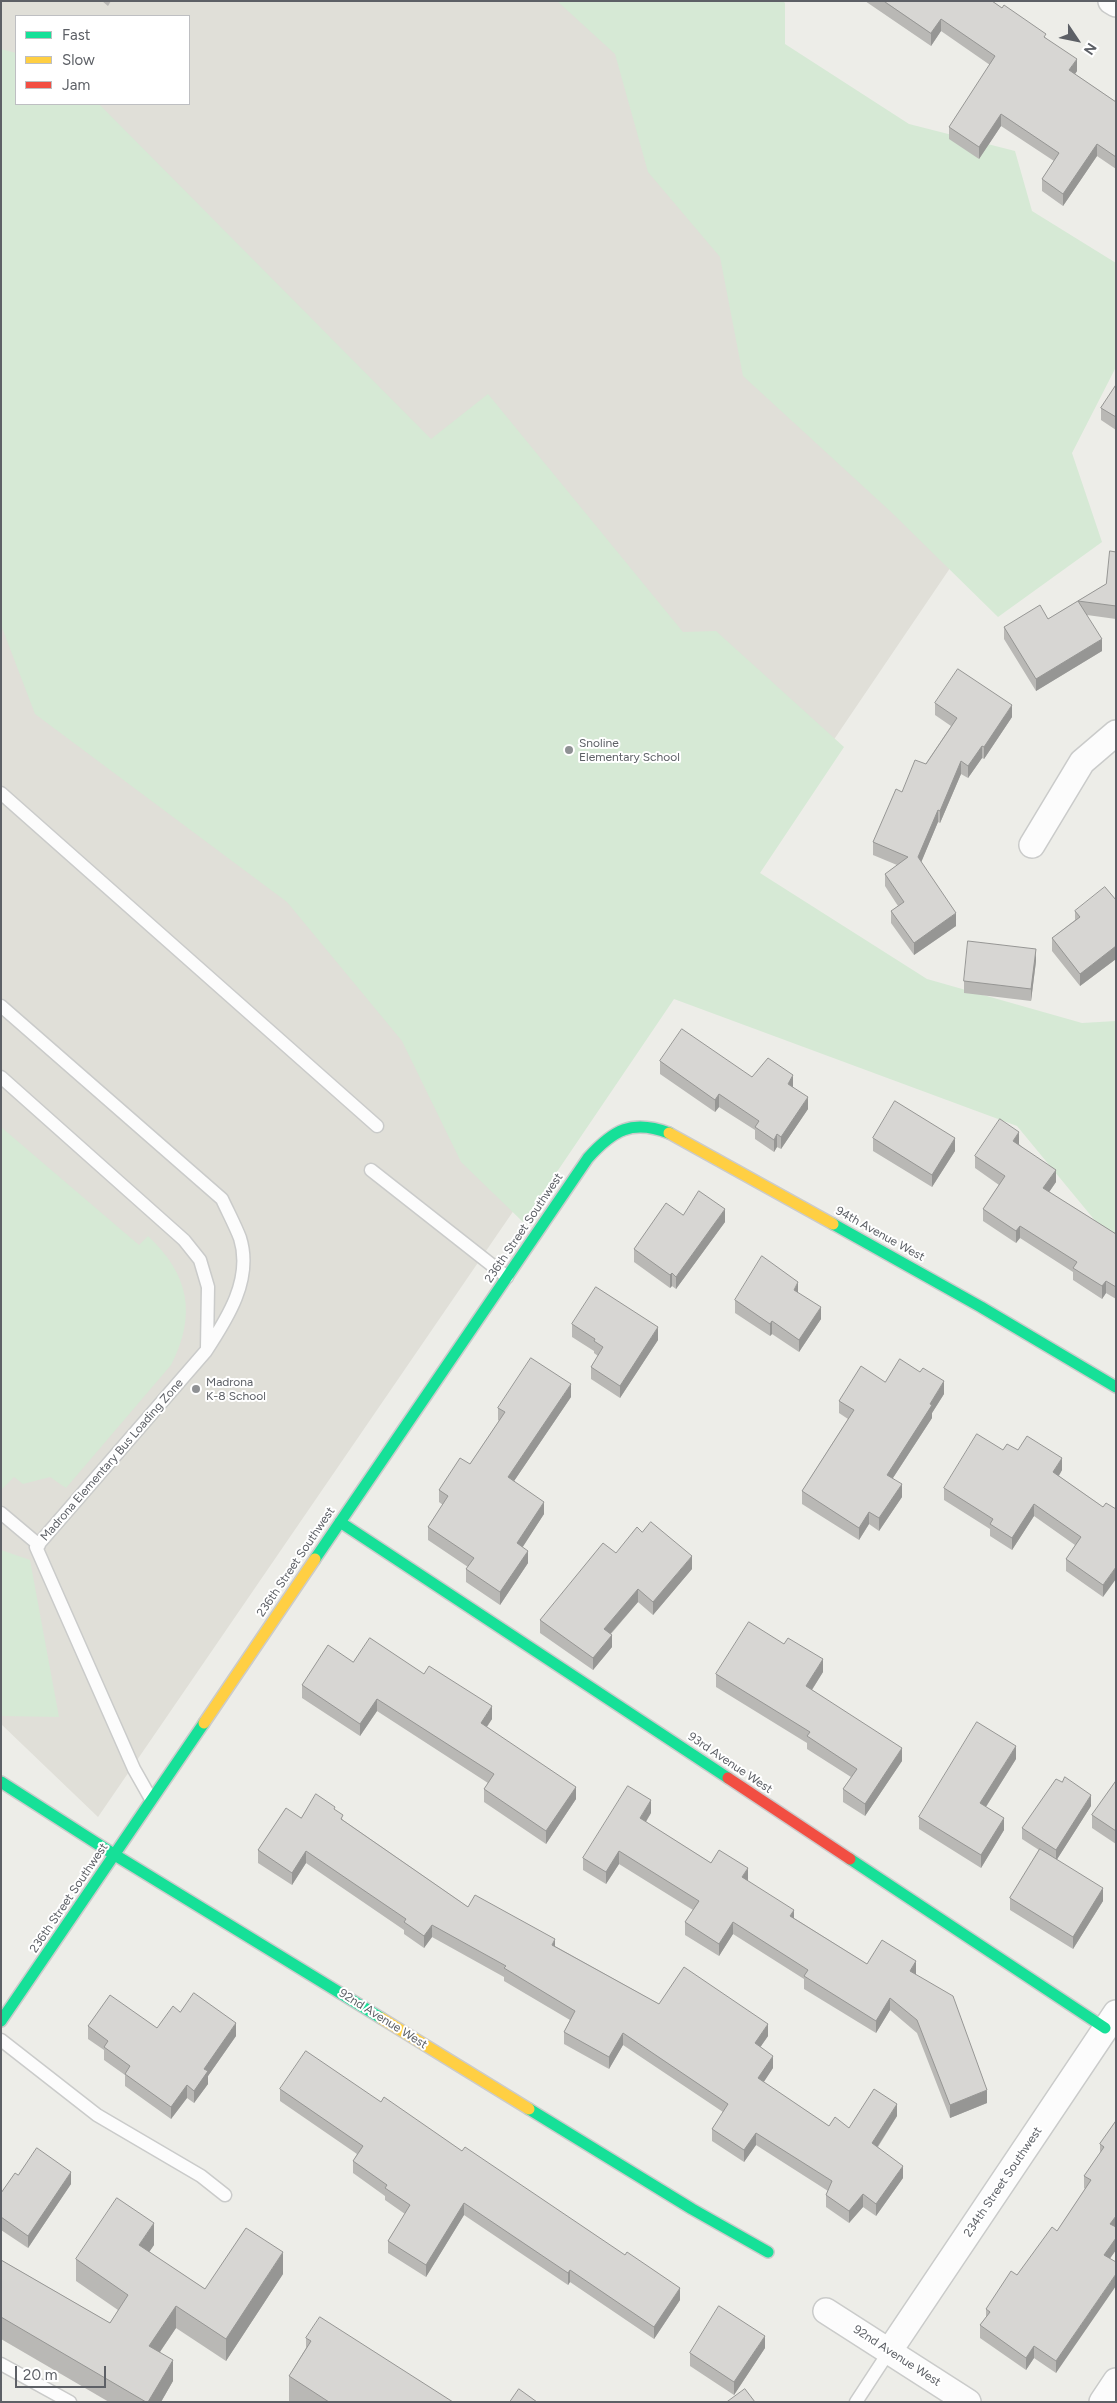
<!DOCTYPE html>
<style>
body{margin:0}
#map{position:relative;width:1117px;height:2403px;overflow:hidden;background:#edede8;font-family:Figtree,sans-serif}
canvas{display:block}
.frame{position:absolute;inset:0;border:2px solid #5d6066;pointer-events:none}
.legend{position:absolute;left:15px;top:15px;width:175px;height:90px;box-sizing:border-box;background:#fff;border:1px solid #bebfc2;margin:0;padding:6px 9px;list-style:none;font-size:15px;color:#5d6066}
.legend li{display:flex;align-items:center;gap:10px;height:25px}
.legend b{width:25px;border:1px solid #bebfc2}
.north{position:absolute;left:1052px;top:15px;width:50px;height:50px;-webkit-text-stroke:4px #fff;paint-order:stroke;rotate:124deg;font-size:14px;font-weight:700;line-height:20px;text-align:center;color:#5d6066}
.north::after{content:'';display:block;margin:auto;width:18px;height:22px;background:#5d6066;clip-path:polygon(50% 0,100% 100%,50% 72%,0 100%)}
.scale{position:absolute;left:15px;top:2366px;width:91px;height:22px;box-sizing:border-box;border:2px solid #5d6066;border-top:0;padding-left:6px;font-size:15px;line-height:18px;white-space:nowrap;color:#5d6066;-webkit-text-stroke:4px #fff;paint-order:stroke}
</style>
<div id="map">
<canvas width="1117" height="2403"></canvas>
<div class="frame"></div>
<ul class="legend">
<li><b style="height:6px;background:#16e098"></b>Fast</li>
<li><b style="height:6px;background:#ffcf43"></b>Slow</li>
<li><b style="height:6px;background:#f24e42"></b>Jam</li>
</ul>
<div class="north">N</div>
<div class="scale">20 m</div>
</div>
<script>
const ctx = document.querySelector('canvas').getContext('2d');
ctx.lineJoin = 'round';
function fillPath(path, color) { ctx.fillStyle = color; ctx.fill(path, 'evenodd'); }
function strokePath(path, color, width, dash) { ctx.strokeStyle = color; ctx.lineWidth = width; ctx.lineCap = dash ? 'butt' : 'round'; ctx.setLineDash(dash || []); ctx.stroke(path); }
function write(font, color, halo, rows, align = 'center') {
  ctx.font = font + ' Figtree,sans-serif'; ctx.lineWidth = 4; ctx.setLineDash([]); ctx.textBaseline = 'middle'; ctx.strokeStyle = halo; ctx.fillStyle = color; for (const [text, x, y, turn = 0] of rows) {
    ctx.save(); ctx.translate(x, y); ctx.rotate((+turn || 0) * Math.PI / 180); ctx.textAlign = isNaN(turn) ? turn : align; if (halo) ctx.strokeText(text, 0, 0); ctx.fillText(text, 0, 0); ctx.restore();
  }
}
const education = new Path2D(`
 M1 1H665L1116 323 621 1054 98 1817 1 1724ZM16 16H189V104H16Z`);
const green = new Path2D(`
 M557 1H783L785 3V44L909 124 1015 151 1032 211 1116 263V367L1072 453 1102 542 998 617 890 511 743 376 720 257 648 172 615 54Z
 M1 49 16 53V104H99L431 439 488 394 683 632 716 631 844 747 760 873 927 979 1082 1023 1116 1021V1246L1017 1126 674 999 523 1222 461 1162 402 1041 287 902 35 714 1 625Z
 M1 1127 139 1245 148 1236C189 1274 197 1315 171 1365L66 1488 50 1477 23 1484 14 1477 1 1490Z
 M1 1550 30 1560 59 1717 1 1716Z`);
const lane = new Path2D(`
 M1 793 377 1126
 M1 1006 222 1199C228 1212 235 1225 240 1238 253 1279 227 1319 206 1351L36 1547 134 1769 151 1799
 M1 1077 184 1240 200 1260 208 1287 207 1348
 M371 1170 507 1277
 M1 1513 39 1545
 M1 2040 97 2115 201 2176 225 2195
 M1 2364 70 2402
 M856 2402 890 2350`);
const street = new Path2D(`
 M1111 1 1116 4
 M1032 845 1082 762 1116 733
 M826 2311 968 2402
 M890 2350 1116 2013
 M1102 2402 1116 2381`);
const fast = new Path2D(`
 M833 1224 981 1307 1116 1387
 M340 1522 728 1778
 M315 1559 588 1158C613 1130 632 1119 669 1133
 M1 1782 115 1855 381 2018
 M850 1859 1105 2028
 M1 2021 204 1723
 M529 2109 692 2209 768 2252`);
const slow = new Path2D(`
 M669 1133 833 1224
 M204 1723 315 1559
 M381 2018 529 2109`);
const jam = new Path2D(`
 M728 1778 850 1859`);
const wall = new Path2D(`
 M102 1H111L108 6Z
 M865 1H992L1046 38 1077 71 1075 74 1116 102V169L1097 156 1063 206 1042 191V179L1054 161 1001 126 979 159 949 139V127L990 65 941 31 931 46Z
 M1116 385V430L1101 420V408Z
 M1116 552V619L1087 615 1102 651 1036 691 1004 639V627L1048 619 1106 584Z
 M935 703 1012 717 984 759 982 758 968 778 961 774 940 823 938 822 921 862 956 926 914 955 891 923V911L898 906 885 886V874L897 865 873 855V842L951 726 935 715Z
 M1116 900V959L1080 986 1052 951V938L1075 920V911Z
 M1036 961 1031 1001 964 993V981Z
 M660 1061 752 1077 793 1087 808 1109 781 1149 777 1147 774 1152 755 1139V1130L719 1107 715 1112 660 1074Z
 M873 1138 955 1151 932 1187 873 1151Z
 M1019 1144 1056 1182 1049 1192 1116 1234V1299L1106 1293 1102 1299 1073 1280V1272L1020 1238 1016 1243 983 1221V1209L999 1185 975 1168V1156Z
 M683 1215 725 1222 676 1289 672 1286 670 1288 634 1262V1249Z
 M798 1293 821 1319 799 1352 772 1334 770 1336 735 1313V1300Z
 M572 1324 658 1340 620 1398 591 1379V1367L598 1356 594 1353V1351L572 1337Z
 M885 1382 944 1394 932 1413V1418L893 1478 902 1497 879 1531 869 1524 859 1540 802 1504V1491L848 1419 839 1413V1401Z
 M571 1397 514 1481 544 1514 522 1547 528 1563 500 1605 466 1582V1569L468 1567 428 1540V1527L443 1505 439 1502V1490L470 1464 499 1421 498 1420V1408Z
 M1003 1450H1018L1062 1470 1059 1476 1103 1507 1106 1503 1103 1597 1066 1571V1559L1075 1545 1034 1516 1012 1550 990 1536V1529L944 1500V1488Z
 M692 1569 653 1615 638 1602 611 1634 612 1647 593 1670 540 1633V1620Z
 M353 1662 492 1719 487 1727 576 1799 546 1844 484 1802V1789L488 1783 377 1711 360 1736 302 1698V1685Z
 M823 1672 812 1690 902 1761 865 1816 843 1802V1789L851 1777 807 1749V1743L716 1687V1674Z
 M1016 1759 986 1807 1004 1830 981 1868 919 1829V1817Z
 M1116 1781V1844L1092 1828V1815Z
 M1091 1806 1057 1859 1103 1901 1073 1949 1010 1910V1898L1039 1850 1022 1839V1828Z
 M335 1810 343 1820 468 1907 555 1946 659 2004 768 2036 760 2047 773 2068 763 2082 829 2126 849 2128 897 2116 878 2147 903 2178 876 2216 863 2207 849 2223 826 2207V2195L828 2191 756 2145 744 2162 712 2141V2129L723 2112 623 2045 609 2069 564 2044V2032L570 2020 504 1981V1977L432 1937 424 1948 404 1934V1930L306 1863 292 1885 258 1863V1850L301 1818Z
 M651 1813 646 1822 711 1863 748 1880V1881L794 1918 867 1964 916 1974V1975L987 2103 950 2118 917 2033 890 2010 876 2033 804 1989V1979L733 1934 719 1956 685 1935V1922L693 1910 619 1864 606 1884 583 1870V1858Z
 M180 2012 236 2036 208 2076V2084L194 2103 187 2098 171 2119 125 2086V2075L104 2060V2050L88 2039V2026L157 2028Z
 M280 2089 381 2102 462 2151 680 2300 654 2339 570 2282 568 2285 464 2215 426 2277 388 2253V2241L405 2214 385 2200V2196L353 2173V2161L357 2154 280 2101Z
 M1116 2121V2250L1110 2258 1056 2373 1034 2358 1026 2370 980 2338V2325L986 2317V2309L1017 2275 1057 2231 1085 2189 1084 2188V2176L1100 2153V2144Z
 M18 2175 71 2184 28 2248 1 2230V2193Z
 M154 2245 149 2252 205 2289 283 2274 226 2361 176 2328 160 2352 173 2381 161 2402H109L1 2339V2260L110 2323 118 2310 76 2281V2259Z
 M306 2338 453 2402H289V2376L306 2348Z
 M765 2348 734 2395 690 2366V2353Z`);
const shadedWall = new Path2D(`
 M941 19V31L931 46V33Z
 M1077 59V71L1069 83V70Z
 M1001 114V126L979 159V147Z
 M1097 144V156L1063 206V194Z
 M1102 639V651L1036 691V679Z
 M1012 705V717L984 759V747Z
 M982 746V758L968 778V766Z
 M961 761V774L940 823V811Z
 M938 810V822L918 870V857Z
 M956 913V926L914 955V943Z
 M1116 946V959L1080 986V974Z
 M1036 949V961L1031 1001V989Z
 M793 1075V1088L788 1084Z
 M719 1094V1107L715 1112V1100Z
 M808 1097V1109L781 1149V1137Z
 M1019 1132V1144L1013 1153V1141Z
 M777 1134V1147L774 1152V1140Z
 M955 1138V1151L932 1187V1175Z
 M1056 1170V1182L1043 1201V1188Z
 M725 1209V1222L676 1289V1277Z
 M1020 1226V1238L1016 1243V1231Z
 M672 1273V1286L670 1288V1275Z
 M1106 1281V1293L1102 1299V1286Z
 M798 1282V1295L794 1290Z
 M821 1307V1319L799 1352V1340Z
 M772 1321V1334L770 1336V1324Z
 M658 1327V1340L620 1398V1386Z
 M944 1381V1394L932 1413V1418L887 1487V1475L930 1404Z
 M571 1384V1397L508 1490V1477Z
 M1062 1458V1470L1053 1485V1472Z
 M902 1484V1497L879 1531V1518Z
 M544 1502V1514L517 1556V1543Z
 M1034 1504V1516L1012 1550V1538Z
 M869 1512V1524L859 1540V1528Z
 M528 1551V1563L500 1605V1592Z
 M692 1556V1569L653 1615V1602Z
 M1116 1567V1579L1103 1597V1585Z
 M638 1589V1602L604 1641V1629Z
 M612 1635V1647L593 1670V1658Z
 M823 1659V1672L806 1699V1686Z
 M377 1699V1711L360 1736V1724Z
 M492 1706V1719L481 1735V1723Z
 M1016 1746V1759L980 1816V1803Z
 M902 1748V1761L865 1816V1804Z
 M576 1787V1799L546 1844V1831Z
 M1091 1795V1806L1056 1861V1850Z
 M651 1800V1813L640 1831V1818Z
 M1004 1818V1830L981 1868V1855Z
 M306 1851V1863L292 1885V1873Z
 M619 1851V1864L606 1884V1872Z
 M748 1868V1880L742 1890V1877Z
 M1103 1888V1901L1073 1949V1937Z
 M794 1910V1922L790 1916Z
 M733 1922V1934L719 1956V1944Z
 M432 1925V1937L424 1948V1936Z
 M555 1939V1951L552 1945Z
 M916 1961V1974L910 1984V1971Z
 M890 1998V2010L876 2033V2021Z
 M236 2023V2036L208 2076V2084L194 2103V2091L204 2069Z
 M768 2024V2036L755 2055V2043Z
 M623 2033V2045L609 2069V2057Z
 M773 2056V2068L758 2091V2078Z
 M187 2085V2098L171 2119V2107Z
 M987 2090V2103L950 2118V2105Z
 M897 2104V2116L872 2155V2143Z
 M756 2133V2145L744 2162V2150Z
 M903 2166V2178L876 2216V2204Z
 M71 2172V2184L28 2248V2236Z
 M863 2194V2207L849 2223V2211Z
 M464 2203V2215L426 2277V2265Z
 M1116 2216V2228L1110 2224Z
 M154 2223V2245L139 2267V2245Z
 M1116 2238V2250L1104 2267V2255Z
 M283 2252V2274L226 2361V2339Z
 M570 2270V2282L568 2285V2273Z
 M1116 2274V2286L1056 2373V2361Z
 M680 2288V2300L654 2339V2327Z
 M176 2306V2328L149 2368V2346Z
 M765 2336V2348L734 2395V2382Z
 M1034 2346V2358L1026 2370V2358Z
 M173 2360V2381L161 2402H148Z`);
const building = new Path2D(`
 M884 1H992L1002 8 1004 5 1046 34 1044 37 1077 59 1069 70 1116 102V157L1097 144 1063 194 1042 179 1059 153 1001 114 979 147 949 127 995 56 941 19 931 33Z
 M1116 385V417L1101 408Z
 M1110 551 1116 552V606L1078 601 1102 639 1036 679 1004 627 1040 605 1048 619 1106 584Z
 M958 669 1012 705 984 747 982 746 968 766 961 761 940 811 938 810 918 857 956 913 914 943 891 911 904 902 885 874 908 857 873 842 896 789 902 792 915 760 926 764 957 718 935 703Z
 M1105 887 1116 900V946L1080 974 1052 938 1080 917 1075 911Z
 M968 941 1036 949 1031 989 964 981Z
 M682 1029 752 1077 768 1058 793 1075 788 1084 808 1097 781 1137 777 1134 774 1140 755 1127 759 1121 719 1094 715 1100 660 1061Z
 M895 1101 955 1138 932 1175 873 1138Z
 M1000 1119 1019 1132 1013 1141 1056 1170 1043 1188 1116 1234V1287L1106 1281 1102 1286 1073 1268 1077 1262 1020 1226 1016 1231 983 1209 1005 1176 975 1156Z
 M699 1191 725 1209 676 1277 672 1273 670 1275 634 1249 666 1203 683 1215Z
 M762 1256 798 1282 794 1290 821 1307 799 1340 772 1321 770 1324 735 1300Z
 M596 1287 658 1327 620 1386 591 1367 603 1347 594 1341 595 1339 572 1324Z
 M531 1358 571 1384 508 1477 544 1502 517 1543 528 1551 500 1592 466 1569 474 1558 428 1527 448 1496 439 1490 460 1458 470 1464 505 1412 498 1408Z
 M900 1359 920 1372 923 1368 944 1381 930 1404 932 1405 887 1475 902 1484 879 1518 869 1512 859 1528 802 1491 854 1410 839 1401 861 1366 885 1382Z
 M977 1434 1003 1450 1007 1444 1018 1450 1027 1436 1062 1458 1053 1472 1103 1507 1106 1503 1116 1509V1567L1103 1585 1066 1559 1081 1537 1034 1504 1012 1538 990 1524 993 1519 944 1488Z
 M651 1522 692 1556 653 1602 638 1589 604 1629 612 1635 593 1658 540 1620 603 1543 616 1553 637 1527 642 1532Z
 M749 1622 784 1644 788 1638 823 1659 806 1686 902 1748 865 1804 843 1789 857 1769 807 1736 810 1732 716 1674Z
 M370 1638 424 1674 429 1666 492 1706 481 1723 576 1787 546 1831 484 1789 494 1774 377 1699 360 1724 302 1685 328 1645 353 1662Z
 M977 1722 1016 1746 980 1803 1004 1818 981 1855 919 1817Z
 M1065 1777 1091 1795 1056 1850 1022 1828 1056 1779 1062 1782Z
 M1116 1781V1831L1092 1815Z
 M628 1786 651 1800 640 1818 711 1863 719 1850 748 1868 742 1877 794 1910 790 1916 867 1964 882 1940 916 1961 910 1971 953 1996 987 2090 950 2105 917 2020 890 1998 876 2021 804 1976 808 1970 733 1922 719 1944 685 1922 699 1901 619 1851 606 1872 583 1858Z
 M316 1794 335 1807 334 1809 343 1815 341 1819 468 1907 475 1895 555 1939 552 1945 659 2004 684 1967 768 2024 755 2043 773 2056 758 2078 829 2126 835 2117 849 2128 874 2089 897 2104 872 2143 903 2166 876 2204 863 2194 849 2211 826 2195 832 2181 756 2133 744 2150 712 2129 728 2104 623 2033 609 2057 564 2032 575 2011 504 1968 506 1966 432 1925 424 1936 404 1922 406 1919 306 1851 292 1873 258 1850 286 1808 301 1818Z
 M1040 1849 1103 1888 1073 1937 1010 1898Z
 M194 1993 236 2023 204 2069 208 2071 194 2091 187 2085 171 2107 125 2074 130 2066 104 2047 108 2041 88 2026 110 1995 157 2028 173 2006 180 2012Z
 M306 2051 381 2102 384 2097 462 2151 465 2147 625 2255 627 2252 680 2288 654 2327 570 2270 568 2273 464 2203 426 2265 388 2241 410 2205 385 2188 387 2185 353 2161 363 2146 280 2089Z
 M1116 2121V2216L1110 2224 1116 2227V2238L1104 2255 1116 2262V2274L1056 2361 1034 2346 1026 2358 980 2325 990 2312 986 2309 1011 2271 1017 2275 1052 2227 1057 2231 1091 2180 1084 2176 1104 2147 1100 2144Z
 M37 2148 71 2172 28 2236 1 2217V2193L15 2173 18 2175Z
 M117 2198 154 2223 139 2245 205 2289 246 2228 283 2252 226 2339 176 2306 149 2346 173 2360 148 2402H146L1 2317V2260L110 2323 128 2295 76 2259Z
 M719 2306 765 2336 734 2382 690 2353Z
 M320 2317 453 2402H329L289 2376 311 2341 306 2338Z
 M519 2389 537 2402H510Z
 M745 2389 755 2402H727Z`);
const markers = [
 [569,750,5,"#8f9194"],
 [196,1389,5,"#8f9194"]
];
const poiNames = [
 ["Snoline",579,743],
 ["Elementary School",579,757],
 ["Madrona",206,1382],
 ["K-8 School",206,1396]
];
const streetNames = [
 ["236th Street Southwest",524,1228,-56],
 ["94th Avenue West",880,1234,29],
 ["Madrona Elementary Bus Loading Zone",112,1460,-49],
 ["236th Street Southwest",296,1562,-56],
 ["93rd Avenue West",730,1763,34],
 ["236th Street Southwest",69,1898,-56],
 ["92nd Avenue West",383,2019,32],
 ["234th Street Southwest",1003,2182,-56],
 ["92nd Avenue West",897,2356,33]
];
fillPath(education, '#e0dfd8');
fillPath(green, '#d6e9d5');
strokePath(lane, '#cacbca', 15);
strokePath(street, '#cacbca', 28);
strokePath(fast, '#cbcbcb', 14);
strokePath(slow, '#cbcbcb', 14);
strokePath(jam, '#cbcbcb', 14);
strokePath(lane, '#fcfcfc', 12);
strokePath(street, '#fcfcfc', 25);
strokePath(fast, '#16e098', 11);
strokePath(slow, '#ffcf43', 11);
strokePath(jam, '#f24e42', 11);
fillPath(wall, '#b9b8b5');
fillPath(shadedWall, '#969694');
fillPath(building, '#d7d6d3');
strokePath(building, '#969694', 1);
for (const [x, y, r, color] of markers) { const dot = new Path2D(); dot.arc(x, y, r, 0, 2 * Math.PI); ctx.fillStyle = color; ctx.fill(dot); strokePath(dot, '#fff', 2); }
write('12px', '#5d6066', '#fff', poiNames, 'left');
write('12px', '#5d6066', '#fff', streetNames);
</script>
